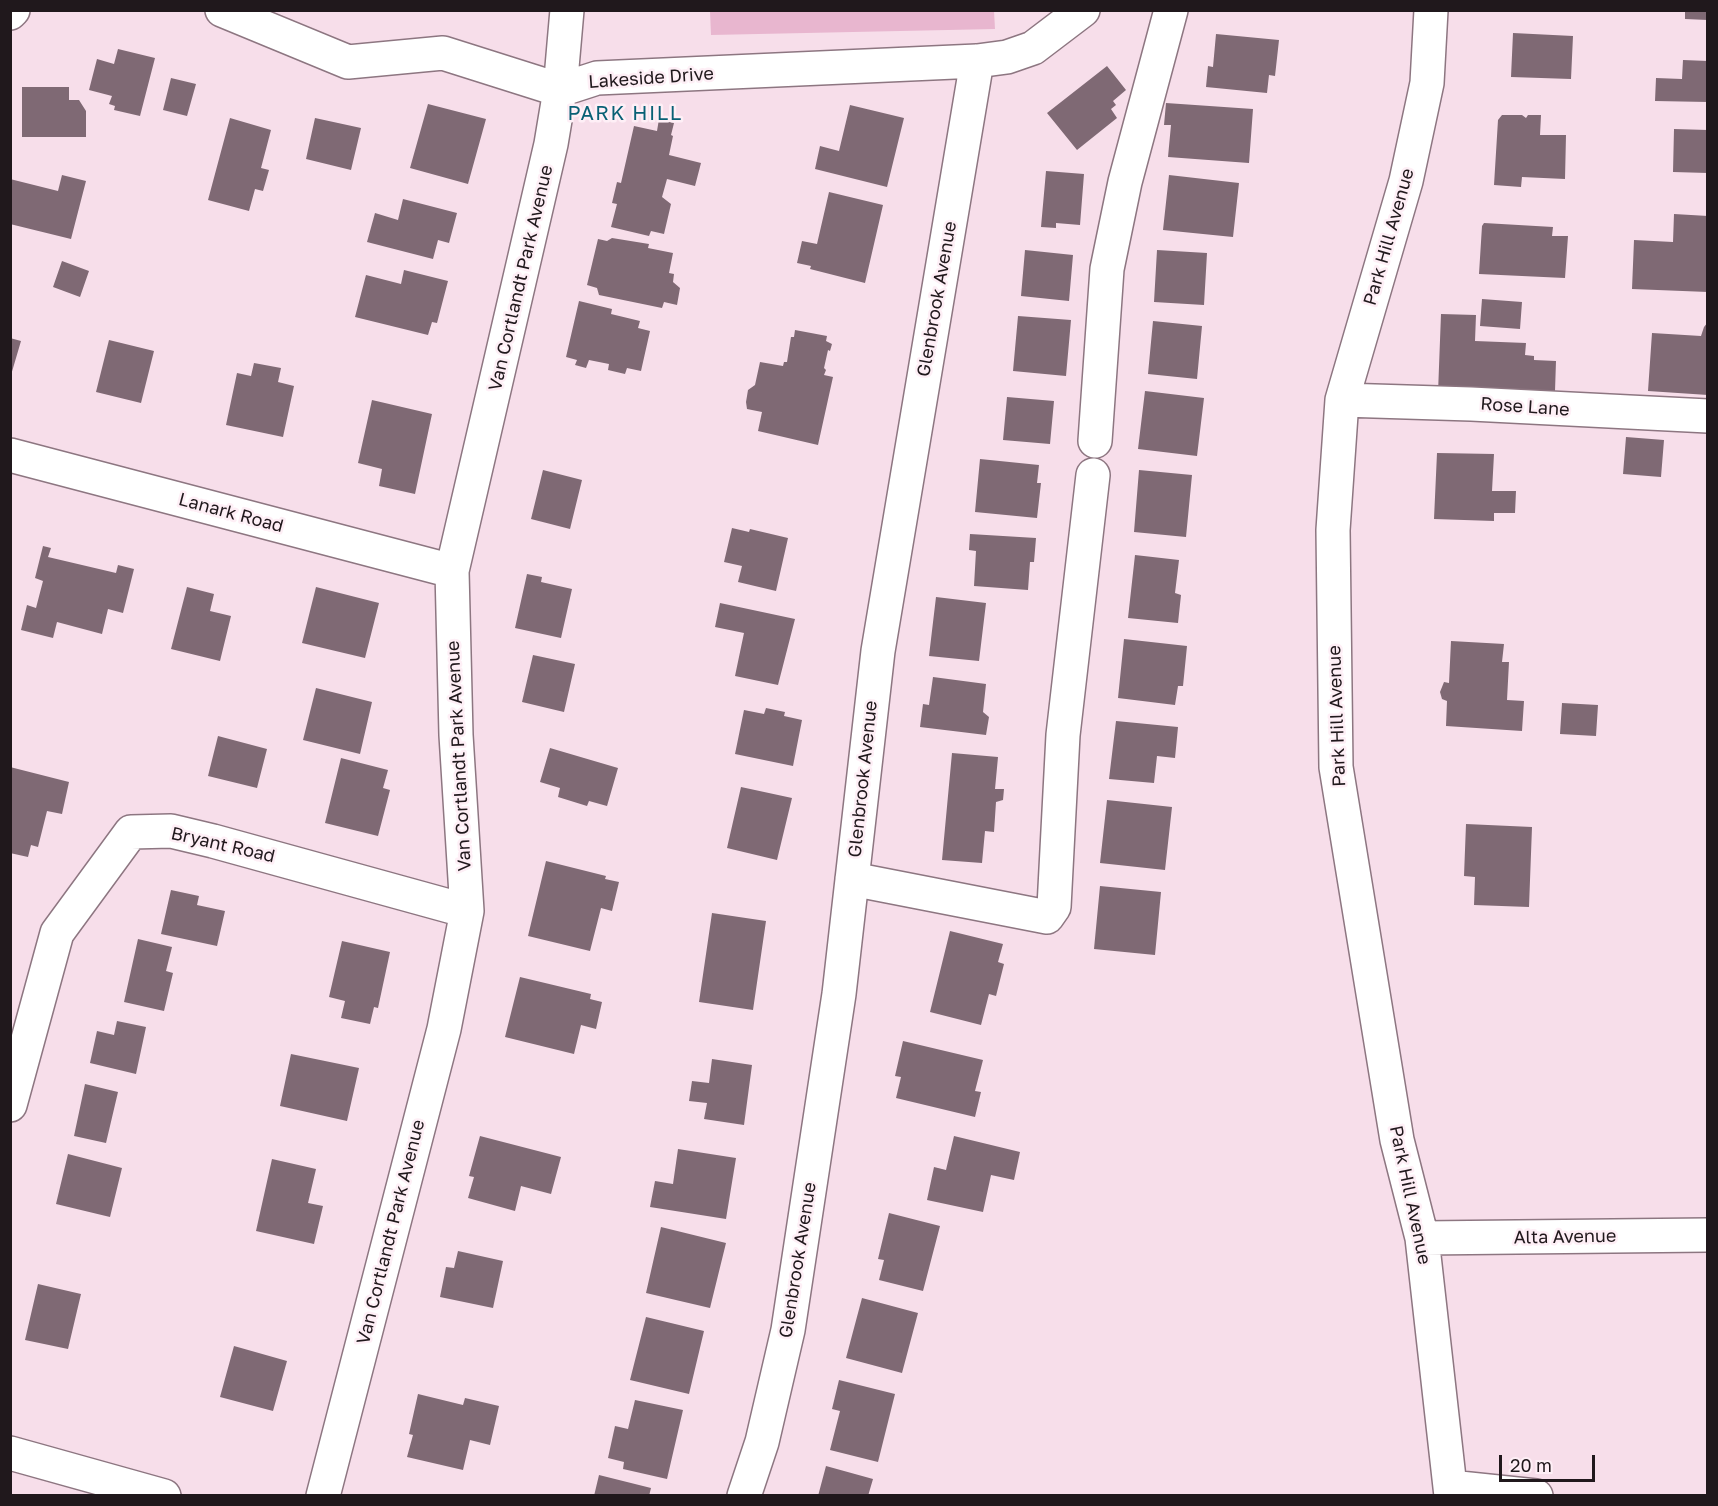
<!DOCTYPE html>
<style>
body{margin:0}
#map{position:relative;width:1718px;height:1506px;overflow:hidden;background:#f7deea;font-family:"Golos Text",sans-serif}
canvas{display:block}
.frame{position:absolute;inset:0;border:12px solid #20181c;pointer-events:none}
.scale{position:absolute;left:1499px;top:1455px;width:96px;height:27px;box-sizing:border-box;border:3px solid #20181c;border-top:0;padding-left:8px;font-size:18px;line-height:21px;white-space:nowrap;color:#20181c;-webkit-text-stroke:4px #feeff6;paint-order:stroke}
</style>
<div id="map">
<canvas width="1718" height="1506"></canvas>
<div class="frame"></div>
<div class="scale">20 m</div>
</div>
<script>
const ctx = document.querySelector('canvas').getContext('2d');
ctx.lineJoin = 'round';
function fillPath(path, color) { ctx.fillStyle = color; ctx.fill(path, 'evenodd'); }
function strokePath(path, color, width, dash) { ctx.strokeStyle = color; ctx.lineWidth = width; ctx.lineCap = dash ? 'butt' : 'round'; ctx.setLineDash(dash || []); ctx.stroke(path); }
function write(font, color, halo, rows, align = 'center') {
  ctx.font = font + ' "Golos Text",sans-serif'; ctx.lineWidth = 5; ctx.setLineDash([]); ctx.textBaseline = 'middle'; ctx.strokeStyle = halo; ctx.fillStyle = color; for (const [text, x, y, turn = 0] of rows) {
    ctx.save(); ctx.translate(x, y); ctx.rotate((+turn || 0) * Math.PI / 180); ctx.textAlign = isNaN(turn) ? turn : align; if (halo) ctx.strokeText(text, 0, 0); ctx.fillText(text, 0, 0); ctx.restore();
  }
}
const green = new Path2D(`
 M710 11H994L995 29 711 35Z`);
const building = new Path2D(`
 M1685 10H1708V20L1685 19Z
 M1513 33 1573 36 1571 79 1511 77Z
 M1216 34 1279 40 1275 76 1269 75 1267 93 1206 87 1208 66 1213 67Z
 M118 49 155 58 140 116 114 110 115 106 109 104 112 96 89 90 97 59 114 64Z
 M1683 60 1708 61V102L1655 101 1656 78 1682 79Z
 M1107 66 1126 90 1113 101 1116 105 1111 109 1117 118 1077 150 1047 113Z
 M171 78 196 84 187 116 163 110Z
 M22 87H69V100H79L86 111V137H22Z
 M1166 103 1253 109 1249 163 1168 157 1171 125H1164Z
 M428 104 486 119 468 184 410 168Z
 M850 105 904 118 887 187 815 169 820 146 839 151Z
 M1502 115H1522L1526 118 1528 115H1541L1540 135H1566L1565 179 1522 177 1521 187 1494 185 1498 120Z
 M230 118 271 130 261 168 269 170 263 191 255 189 249 211 208 200Z
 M315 118 361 128 351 170 306 159Z
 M659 119 674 123 671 135 673 136 669 155 701 163 695 186 667 179 662 197 671 204 664 234 651 231 649 236 611 227 617 204 612 203 617 182 621 183 634 126 657 131Z
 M1674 129 1708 130V173L1673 172Z
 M1046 171 1084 174 1080 225 1056 223V228L1041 227Z
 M62 175 86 181 71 239 10 224V179L58 191Z
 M1169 175 1239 183 1233 237 1163 230Z
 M829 192 883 205 865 283 810 269 811 266 797 263 802 241 817 244Z
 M403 199 457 213 449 243 438 240 433 259 367 242 375 213 398 220Z
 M1674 214 1708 216V292L1632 289 1634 240 1673 242Z
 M1484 223 1553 227 1552 236H1568L1565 278 1479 274 1482 226Z
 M612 238 649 244 648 248 673 253 669 273 674 274 673 282 680 288 677 305 664 302 662 308 599 295 597 288 587 285 598 239 607 241Z
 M1025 250 1073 255 1069 301 1021 296Z
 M1157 250 1207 253 1204 305 1154 302Z
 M62 261 89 271 80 297 53 287Z
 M404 270 448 281 437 323 432 322 428 335 355 317 366 275 401 284Z
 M1482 299 1522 302 1520 329 1480 326Z
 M579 301 612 309 611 314 640 321 638 328 650 331 641 371 627 368 625 374 608 370 609 364 589 360 586 368 575 365 577 360 566 357Z
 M1441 314 1476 315 1475 341 1526 343 1525 355 1534 356V360L1556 361 1555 391 1534 390V397L1438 393Z
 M1018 316 1071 320 1066 376 1013 371Z
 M1153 321 1202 326 1197 379 1148 374Z
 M1708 322V395L1648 391 1652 333 1701 336 1704 327Z
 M795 330 827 336 826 341 832 344 830 351 828 350 824 368 826 370 824 375 833 377 818 445 758 431 762 412 747 409 746 402 748 390 755 385 760 362 783 366 784 362H787L791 337H794Z
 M10 338 21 341 11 375H10Z
 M109 340 154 351 141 403 96 392Z
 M254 363 281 368 278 382 294 386 283 437 226 425 237 373 251 376Z
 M1145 391 1204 398 1197 456 1138 449Z
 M1007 397 1054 401 1050 444 1003 440Z
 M372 400 432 414 415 494 379 486 382 469 358 463Z
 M1626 437 1664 440 1661 477 1623 474Z
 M1437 453 1494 454 1492 491H1516L1515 513H1494V521L1434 519Z
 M980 459 1039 465 1037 483H1041L1037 518 975 512Z
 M543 470 582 480 570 529 531 519Z
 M1139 470 1192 475 1186 537 1134 532Z
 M732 528 749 532 750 529 788 538 776 591 738 582 742 566 724 562Z
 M970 534 1036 538 1034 562H1030L1028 590 974 586 976 551 969 550Z
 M43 546 51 548 48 557 116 573 118 565 134 569 123 613 108 609 102 634 57 622 53 638 21 630 27 605 36 608 43 581 35 578Z
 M1135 555 1179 560 1175 593 1181 595 1178 623 1128 618Z
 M527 574 542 577 541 582 572 589 561 638 515 628Z
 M187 587 214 594 210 611 231 616 220 661 171 649Z
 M316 587 379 603 365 658 302 643Z
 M936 597 986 603 979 661 929 656Z
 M720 603 795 619 778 685 735 676 744 633 715 627Z
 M1124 639 1187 646 1183 686H1178L1175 705 1118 698Z
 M1451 641 1504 644 1502 662H1509L1507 700 1524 701 1522 731 1446 726 1447 701 1442 699 1440 692 1444 682 1449 683Z
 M533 655 575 664 564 712 522 702Z
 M933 677 986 684 983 712 989 717 986 735 920 727 923 704 929 705Z
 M316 688 372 702 360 754 303 740Z
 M1562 703 1598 705 1596 736 1560 734Z
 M766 708 785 712 784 716 802 720 793 766 735 754 744 710 764 714Z
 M1116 721 1178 727 1175 758 1157 756 1154 783 1109 779Z
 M218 736 267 749 257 788 208 776Z
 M550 748 618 768 607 806 589 801 587 806 558 797 560 788 540 782Z
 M952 753 998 757 995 789H1004L1003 800 996 802 994 832 985 831 982 863 942 860Z
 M341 758 388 770 383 788 390 790 378 836 325 823Z
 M10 767 69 782 62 814 47 811 38 847 31 845 28 857 10 853Z
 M741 787 792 798 777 860 727 848Z
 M1107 800 1172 807 1165 870 1100 863Z
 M1466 824 1532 827 1529 907 1474 905 1475 877 1464 876Z
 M546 861 606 876 605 879 619 882 612 911 601 908 590 951 528 936Z
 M1100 886 1161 892 1155 955 1094 949Z
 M171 890 199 896 197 905 225 911 217 946 161 934Z
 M712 913 766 921 753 1010 699 1002Z
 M950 931 1003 944 998 962 1004 964 996 996 989 994 981 1025 930 1012Z
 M138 939 172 947 166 971 173 973 164 1011 124 1002Z
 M342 941 390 952 378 1008 374 1007 370 1024 341 1018 345 1001 329 997Z
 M520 977 591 994 590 999 602 1002 596 1029 581 1025 574 1054 505 1037Z
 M117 1021 146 1027 136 1074 90 1063 97 1031 114 1035Z
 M903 1041 983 1060 975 1091 981 1092 975 1117 896 1098 901 1077 895 1076Z
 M291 1054 359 1068 347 1121 280 1106Z
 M712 1059 752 1065 744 1125 704 1119 707 1103 689 1101 692 1081 709 1083Z
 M85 1084 118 1092 106 1143 74 1136Z
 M480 1136 561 1157 551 1194 521 1186 515 1211 468 1198 474 1177 469 1176Z
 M954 1136 1020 1152 1014 1180 991 1175 983 1212 927 1200 934 1167 946 1170Z
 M678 1149 736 1158 726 1219 650 1207 655 1181 673 1184Z
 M68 1154 122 1168 110 1217 56 1204Z
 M272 1159 316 1169 308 1203 323 1206 314 1244 256 1231Z
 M889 1213 940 1226 923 1291 879 1280 884 1260 878 1259Z
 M661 1227 726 1243 710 1308 646 1293Z
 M458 1251 503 1261 493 1308 440 1297 446 1267 454 1268Z
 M38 1284 81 1294 68 1349 25 1340Z
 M862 1298 918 1313 902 1373 846 1358Z
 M646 1317 704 1331 689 1394 630 1380Z
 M234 1346 287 1361 273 1411 220 1397Z
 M839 1380 895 1394 878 1462 830 1450 840 1411 832 1409Z
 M418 1394 463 1405 465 1398 499 1406 490 1445 470 1440 463 1470 407 1457 413 1435 409 1434Z
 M635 1400 683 1410 667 1479 623 1469 624 1462 608 1458 615 1426 628 1429Z
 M826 1466 873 1479 868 1496H818Z
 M599 1475 651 1488 649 1496H594Z`);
const minor = new Path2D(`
 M222 10 348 62 443 53 560 90 597 78 977 61 1007 57 1033 48 1083 10
 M1431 10 1427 83 1406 181 1342 400 1333 530 1336 767 1397 1140 1422 1238 1451 1496
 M10 13 13 10
 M1342 400 1471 404 1708 416
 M1095 441 1107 269 1125 182 1171 10
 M10 455 452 571
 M852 879 1047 917 1054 907 1063 735 1093 475
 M10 1105 57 933 131 832 171 831 213 841 467 911
 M1422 1238 1708 1235
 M10 1453 164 1496
 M1450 1487 1536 1496
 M323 1496 444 1029 467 911 456 735 452 571 551 144 560 90 567 10
 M744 1496 762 1442 788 1330 839 994 878 651 977 61`);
const streetNames = [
 ["Lakeside Drive",651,78,-4],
 ["Park Hill Avenue",1389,237,-74],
 ["Van Cortlandt Park Avenue",521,278,-77],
 ["Glenbrook Avenue",937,299,-80],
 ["Rose Lane",1525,407,4],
 ["Lanark Road",231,513,15],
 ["Park Hill Avenue",1337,716,-92],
 ["Van Cortlandt Park Avenue",459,756,-93],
 ["Glenbrook Avenue",863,779,-84],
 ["Bryant Road",223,845,13],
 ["Park Hill Avenue",1410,1195,78],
 ["Van Cortlandt Park Avenue",391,1232,-76],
 ["Alta Avenue",1565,1237,-1],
 ["Glenbrook Avenue",798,1260,-81]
];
const neighbourhoodNames = [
 ["PARK HILL",625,114]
];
fillPath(green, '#e8b6cf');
fillPath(building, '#7f6974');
strokePath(minor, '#8d7681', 36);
strokePath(minor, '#fff', 33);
write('18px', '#20181c', '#feeff6', streetNames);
ctx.letterSpacing = '1.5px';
write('20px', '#086075', '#feeff6', neighbourhoodNames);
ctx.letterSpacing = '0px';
</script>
